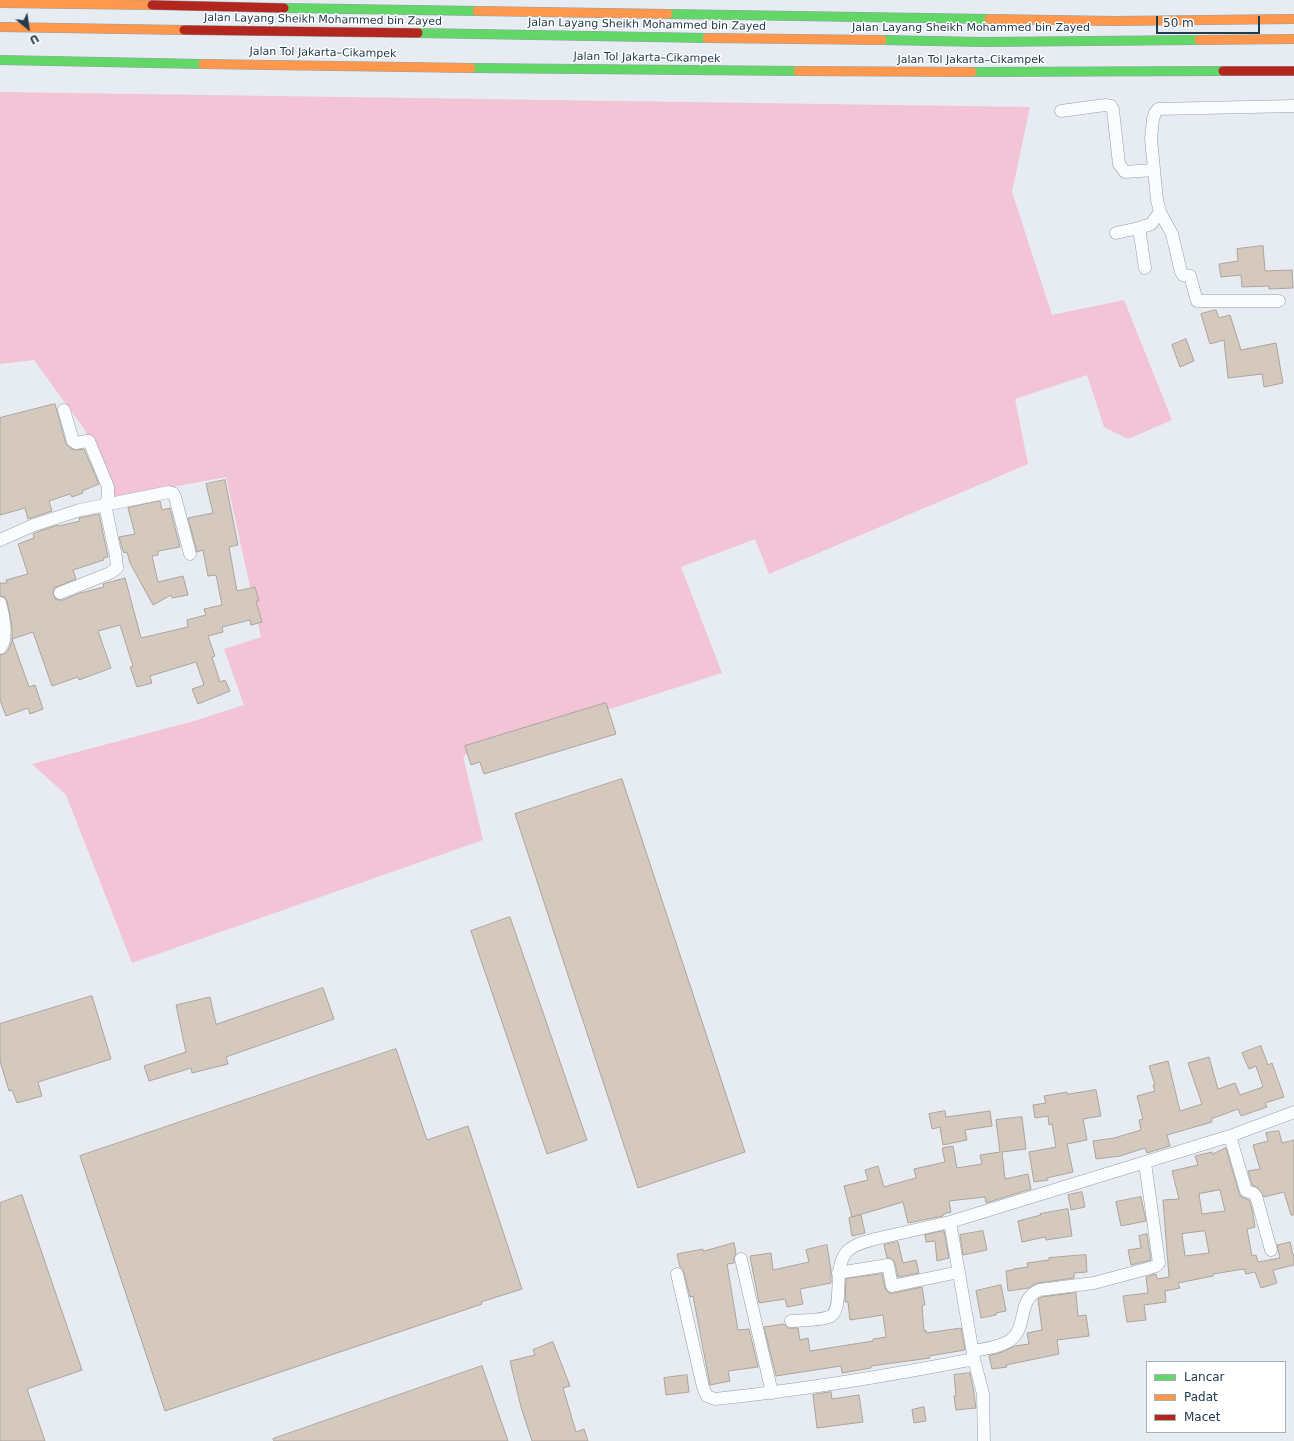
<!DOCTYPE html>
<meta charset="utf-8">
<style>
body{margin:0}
#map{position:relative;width:1294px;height:1441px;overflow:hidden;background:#e6ecf1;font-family:"DejaVu Sans",sans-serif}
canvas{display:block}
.legend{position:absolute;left:1146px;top:1361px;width:140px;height:72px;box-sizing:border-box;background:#fff;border:1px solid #a6b1b7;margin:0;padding:5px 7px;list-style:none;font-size:12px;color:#203b4c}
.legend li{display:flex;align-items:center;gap:8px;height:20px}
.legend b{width:20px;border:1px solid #a6b1b7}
.north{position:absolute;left:8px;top:8px;width:40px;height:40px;-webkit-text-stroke:3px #fff;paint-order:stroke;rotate:151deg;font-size:11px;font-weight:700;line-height:16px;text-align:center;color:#203b4c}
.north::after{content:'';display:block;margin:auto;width:14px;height:18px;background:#203b4c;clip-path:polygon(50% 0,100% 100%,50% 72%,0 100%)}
.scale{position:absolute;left:1156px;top:16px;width:104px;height:18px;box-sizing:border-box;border:2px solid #203b4c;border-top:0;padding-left:5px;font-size:12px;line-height:14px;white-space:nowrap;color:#203b4c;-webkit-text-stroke:3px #fff;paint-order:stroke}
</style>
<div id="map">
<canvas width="1294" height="1441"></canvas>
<ul class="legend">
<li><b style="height:5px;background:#63d668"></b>Lancar</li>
<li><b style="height:5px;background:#ff974d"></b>Padat</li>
<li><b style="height:5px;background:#b3261e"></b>Macet</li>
</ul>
<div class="north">U</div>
<div class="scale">50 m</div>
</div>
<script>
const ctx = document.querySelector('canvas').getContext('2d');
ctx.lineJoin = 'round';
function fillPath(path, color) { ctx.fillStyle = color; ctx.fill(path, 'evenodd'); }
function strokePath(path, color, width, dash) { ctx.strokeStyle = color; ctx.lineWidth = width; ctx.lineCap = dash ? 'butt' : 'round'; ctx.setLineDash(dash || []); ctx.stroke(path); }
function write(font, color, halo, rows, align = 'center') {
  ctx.font = font + ' "DejaVu Sans",sans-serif'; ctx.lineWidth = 3; ctx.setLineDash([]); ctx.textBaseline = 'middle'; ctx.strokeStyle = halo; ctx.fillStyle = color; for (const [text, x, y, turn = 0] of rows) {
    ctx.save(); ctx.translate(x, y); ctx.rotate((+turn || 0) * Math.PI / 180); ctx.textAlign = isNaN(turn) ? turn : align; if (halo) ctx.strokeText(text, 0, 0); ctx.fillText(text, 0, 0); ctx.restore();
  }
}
const green = new Path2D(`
 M0 92 1030 107 1012 192 1052 315 1124 300 1172 420 1128 439 1104 427 1087 375 1015 399 1028 464 769 574 755 539 681 567 722 673 463 756 483 840 132 963 66 795 32 764 194 721 244 705 224 649 261 637 226 477 114 498 85 430 34 360 0 364Z`);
const building = new Path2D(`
 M1263 246 1265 271 1292 270 1293 288 1269 289V286L1242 287 1241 275 1221 277 1219 264 1238 261 1237 249Z
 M1216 310 1219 318 1230 315 1241 350 1276 343 1283 383 1264 387 1262 374 1228 378 1224 340 1210 344 1201 314Z
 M1186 339 1194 361 1180 367 1172 345Z
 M55 404 66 444 72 449 77 450 84 449 99 484 82 491 83 493 72 497 70 494 49 501 52 511 28 519 25 508 0 515V418Z
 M225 480 238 545 229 547 237 591 255 587 259 601H256L262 622 251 625 250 620 222 627 223 632 208 636 215 656 212 657 220 682 225 680 230 691 198 704 192 689 204 685 196 662 150 676 152 683 137 687 130 667 133 666 120 625 98 631 111 668 79 680 78 677 52 686 33 632 12 639 29 687 35 685 43 709 30 714 28 708 6 716 0 700V655L6 653 10 647 12 640V626L7 601 5 597 0 596V583H7L6 580 28 574 18 544 34 538 33 534 37 532 58 525 59 526 80 521 79 518 99 514 108 557 103 558 104 560 73 570 76 579 54 588 53 592 55 599 59 600H63L80 593 104 587 103 584 125 578 141 638 188 627 187 620 206 615 204 609 222 605 216 575 208 576 203 550 197 552 188 518 213 513 206 484Z
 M160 501 162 510 170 508 180 547 158 551V555L152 556 158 582 183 576 188 595 172 598 171 595 153 605 130 563 127 552 124 553 122 548 119 537 135 534 128 508Z
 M606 703 616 734 484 774 480 762 471 765 465 746Z
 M622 779 745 1152 638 1188 515 814Z
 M510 917 587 1140 547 1154 471 931Z
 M323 988 334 1019 226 1057 228 1064 192 1073 191 1068 149 1081 144 1066 186 1052 176 1005 210 997 216 1024Z
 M92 996 111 1059 38 1082 42 1096 17 1103 12 1090 9 1091 0 1061V1024Z
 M1261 1046 1268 1065 1272 1063 1284 1097 1265 1103 1267 1107 1241 1116 1238 1109 1211 1119 1212 1122 1167 1135 1170 1146 1147 1153 1145 1148 1120 1156 1096 1159 1093 1141 1114 1138 1141 1130 1139 1120 1143 1119 1137 1096 1155 1091 1153 1085H1155L1149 1066 1168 1061 1180 1111 1202 1104 1188 1063 1209 1057 1218 1089 1235 1083 1240 1095 1263 1087 1256 1066 1249 1069 1242 1053Z
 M396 1049 427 1140 468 1126 522 1289 481 1302 482 1304 165 1411 80 1156Z
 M1096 1090 1101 1116 1083 1119 1087 1140 1067 1144 1073 1172 1047 1178 1048 1180 1034 1182 1029 1152 1056 1147 1052 1124 1049 1125 1048 1116 1035 1118 1033 1105 1046 1103 1044 1096 1067 1092V1094Z
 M945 1111 946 1117 990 1111 992 1126 965 1130 967 1140 943 1145 940 1127 932 1129 929 1114Z
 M1022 1117 1026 1149 1002 1152 1005 1179 1028 1174 1031 1189 986 1203 985 1197 949 1201 951 1212 943 1214V1216L908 1223 903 1202 852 1217 844 1186 868 1180 865 1170 878 1166 884 1187 894 1184 916 1178 914 1169 945 1162 942 1148 953 1146 957 1168 982 1164 980 1155 1000 1152 996 1120Z
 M1279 1131 1282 1143 1294 1140V1215H1291L1284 1192 1264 1197 1258 1188 1252 1185 1248 1171 1260 1169 1253 1145 1268 1141 1266 1133Z
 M1226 1148 1239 1193 1241 1197 1249 1200 1252 1209 1255 1227 1247 1229 1252 1256 1256 1255 1258 1262 1280 1258 1277 1245 1290 1242 1293 1255H1294V1265L1273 1270 1277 1283 1261 1288 1255 1272 1246 1274 1244 1269 1213 1274V1276L1178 1283 1180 1288 1165 1291 1166 1302 1144 1305 1146 1320 1127 1322 1123 1296 1148 1293 1146 1277 1156 1274 1157 1279 1169 1277 1163 1200 1179 1199 1172 1171 1198 1165 1195 1156 1212 1152V1154ZM1220 1190 1225 1211 1202 1214 1199 1194ZM1205 1231 1209 1253 1185 1256 1182 1234Z
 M1082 1192 1085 1207 1071 1210 1068 1195Z
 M22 1195 82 1370 27 1389 45 1441H0V1203Z
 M1141 1197 1146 1221 1121 1226 1116 1202Z
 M1068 1209 1072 1236 1046 1240 1045 1237 1022 1242 1018 1221 1041 1215 1040 1214Z
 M861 1215 865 1233 852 1236 849 1218Z
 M944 1231 949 1258 937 1261 935 1241 926 1242 925 1235Z
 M983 1231 987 1250 963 1255 960 1235Z
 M1147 1234 1151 1260 1131 1265 1128 1250 1141 1248 1139 1236Z
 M898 1242 903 1263 916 1260 919 1273 898 1277 895 1263 891 1258H887L884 1245Z
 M734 1243 736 1253 734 1257V1263L727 1264 738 1330 749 1329 758 1367 728 1371 730 1381 710 1385 693 1296 690 1297 683 1269 680 1267 677 1254 703 1249V1251Z
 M827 1245 831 1270V1283L800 1289 803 1304 787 1307 785 1299 759 1303 750 1256 771 1253 773 1270 809 1262 806 1250Z
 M1086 1255 1087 1272 1074 1273V1278L1038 1283 1028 1288 1008 1291 1006 1271 1013 1270V1269L1028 1267 1027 1263 1049 1260V1258Z
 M882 1274 885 1288 889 1293H894L922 1287 925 1305 922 1306 924 1331 926 1330V1333L961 1328 965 1350 929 1356 930 1358 871 1366V1368L842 1373 841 1366 776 1376 764 1327 784 1324 788 1328H798L800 1340 808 1338 810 1351 873 1341V1339L886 1337 883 1315 850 1320 848 1302H845L846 1279Z
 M1001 1285 1006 1311 996 1313V1315L981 1318 976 1291Z
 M1076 1293 1078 1316 1086 1315 1089 1336 1057 1340 1059 1354 1006 1365 1007 1367 992 1369 989 1356 1002 1352 1015 1346 1029 1344 1027 1333 1042 1330 1038 1299 1042 1297Z
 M553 1342 570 1386 563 1388 576 1432 584 1429 588 1441H532L521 1407 510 1361 535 1355 533 1350Z
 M482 1366 508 1441H274L273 1439Z
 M970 1373 973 1387 976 1408 956 1410 954 1396H956L954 1375Z
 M687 1375 689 1392 666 1395 664 1378Z
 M831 1392 832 1399 859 1395 863 1422 817 1428 813 1395Z
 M924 1407 926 1421 914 1423 912 1410Z`);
const street = new Path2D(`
 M1061 111 1105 105 1111 106 1113 110 1119 164 1125 172 1154 170
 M1139 228 1145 268
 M1116 233 1139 228 1151 224 1160 212
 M1279 301H1197L1190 276 1183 275 1181 272 1172 234 1160 212 1157 200 1151 139 1153 119 1155 113 1158 109 1294 106
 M0 540 34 525 80 510 169 492 173 493 175 497 190 554
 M60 593 110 573 117 568 116 557 105 505 108 497V487L89 441H87L76 443 73 441 64 410
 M0 603C3 613 9 640 0 648
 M1230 1136 1246 1191 1253 1193 1256 1196 1271 1250
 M950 1222 974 1359 983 1394 984 1441
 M741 1259 772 1393
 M838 1273 888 1265 892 1286 959 1272
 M677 1274 703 1387 707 1396 715 1399C803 1390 887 1376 974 1359
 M791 1321C801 1320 822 1321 831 1316 844 1307 833 1271 845 1254 851 1245 865 1242 875 1239L950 1222 1230 1136 1294 1112
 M973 1351C983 1349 994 1348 1003 1344 1031 1334 1014 1301 1039 1290L1094 1283 1146 1269 1156 1266 1159 1263 1145 1163`);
const fast = new Path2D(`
 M284 8 477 11
 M668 14 989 19
 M418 33 707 38
 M882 40 983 42 1199 40
 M0 60 203 64
 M471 68 798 71
 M972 72 1223 71`);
const slow = new Path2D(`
 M0 3 152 5
 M477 11 668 14
 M989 19 1115 21 1294 19
 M0 27 184 30
 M707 38 882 40
 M1199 40 1294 39
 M203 64 471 68
 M798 71 972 72`);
const jam = new Path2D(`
 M152 5 284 8
 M184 30 418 33
 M1223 71H1294`);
const streetNames = [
 ["Jalan Layang Sheikh Mohammed bin Zayed",323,20,1],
 ["Jalan Layang Sheikh Mohammed bin Zayed",647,25,1],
 ["Jalan Layang Sheikh Mohammed bin Zayed",971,28],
 ["Jalan Tol Jakarta–Cikampek",323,53,1],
 ["Jalan Tol Jakarta–Cikampek",647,58,1],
 ["Jalan Tol Jakarta–Cikampek",971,60]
];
fillPath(green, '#f2c4d6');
fillPath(building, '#d5c8bd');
strokePath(building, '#aca49e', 1);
strokePath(street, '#90a0a9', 13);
strokePath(fast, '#90a0a9', 10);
strokePath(slow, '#90a0a9', 10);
strokePath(jam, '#90a0a9', 10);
strokePath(street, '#fbfcfd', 12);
strokePath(fast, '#63d668', 9);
strokePath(slow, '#ff974d', 9);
strokePath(jam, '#b3261e', 9);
write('11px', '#203b4c', '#fff', streetNames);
</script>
